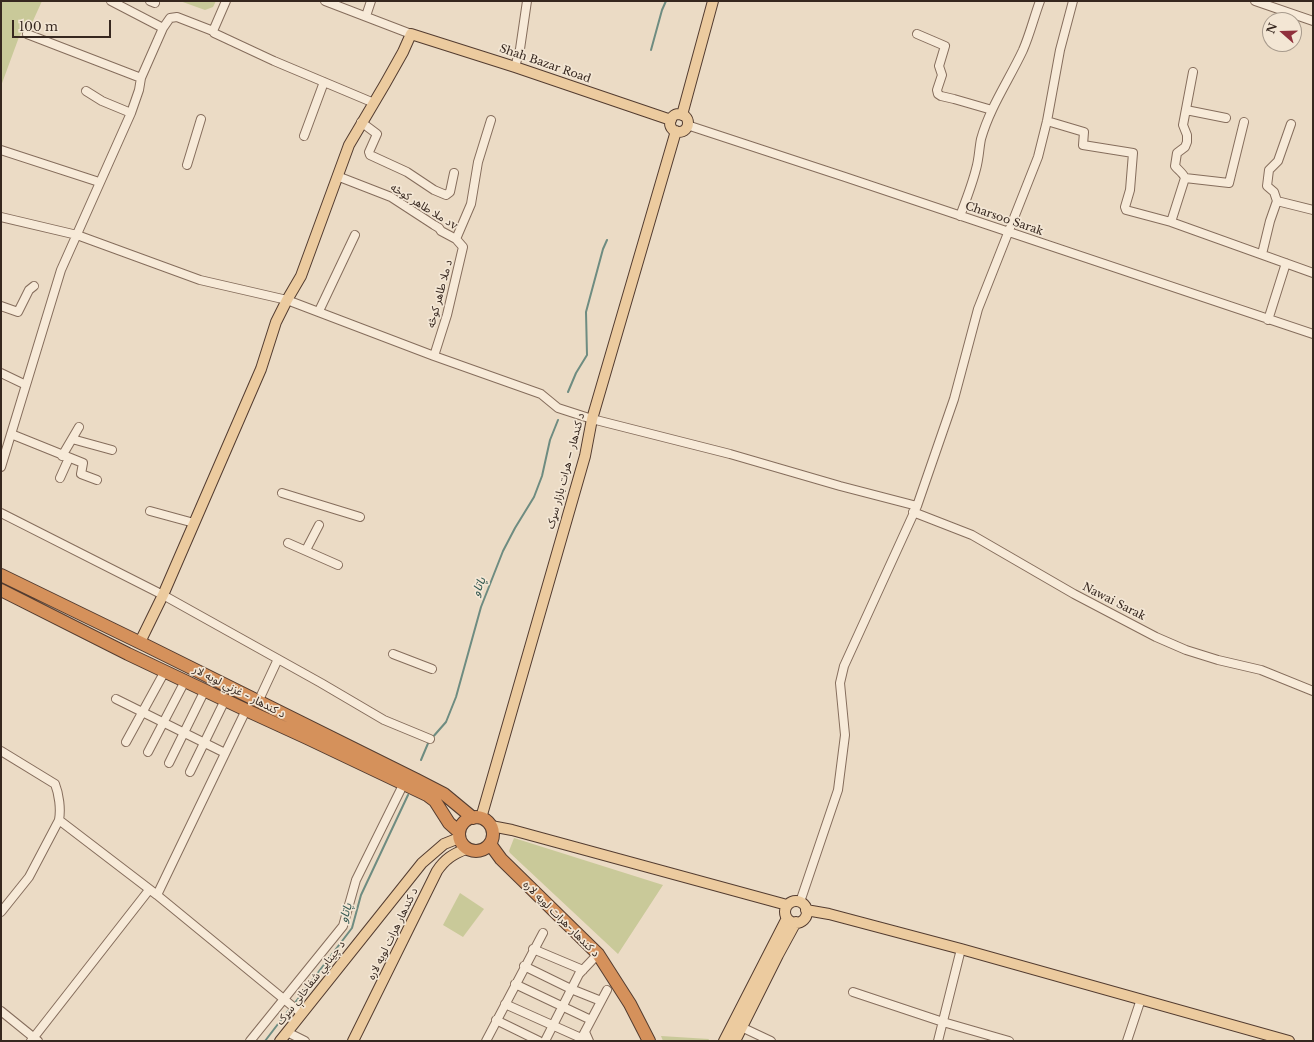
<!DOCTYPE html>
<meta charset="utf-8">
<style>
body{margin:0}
#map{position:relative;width:1314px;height:1042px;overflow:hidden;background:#ebdbc5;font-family:"Libre Baskerville",serif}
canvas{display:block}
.frame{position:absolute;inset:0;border:2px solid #36271f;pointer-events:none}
.north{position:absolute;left:1262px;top:12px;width:40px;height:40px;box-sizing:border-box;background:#f3e6d4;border:1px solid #a79a8c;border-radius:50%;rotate:290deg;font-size:11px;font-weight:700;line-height:16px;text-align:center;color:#36271f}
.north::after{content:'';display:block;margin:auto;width:14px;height:18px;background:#90303c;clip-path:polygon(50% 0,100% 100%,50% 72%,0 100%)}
.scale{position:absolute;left:12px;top:20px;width:99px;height:18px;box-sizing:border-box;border:2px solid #36271f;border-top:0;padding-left:5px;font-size:12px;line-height:14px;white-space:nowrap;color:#36271f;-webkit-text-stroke:3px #f3e6d4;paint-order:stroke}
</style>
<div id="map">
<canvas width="1314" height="1042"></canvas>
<div class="frame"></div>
<div class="north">N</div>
<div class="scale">100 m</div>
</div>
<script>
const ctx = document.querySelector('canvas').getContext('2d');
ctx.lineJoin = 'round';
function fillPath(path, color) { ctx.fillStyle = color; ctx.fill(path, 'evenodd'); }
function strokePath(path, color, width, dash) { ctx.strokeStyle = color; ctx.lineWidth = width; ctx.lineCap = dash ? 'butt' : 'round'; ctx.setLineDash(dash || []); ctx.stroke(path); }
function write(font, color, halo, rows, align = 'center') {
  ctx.font = font + ' "Libre Baskerville","Noto Sans Arabic",serif'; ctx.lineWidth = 3.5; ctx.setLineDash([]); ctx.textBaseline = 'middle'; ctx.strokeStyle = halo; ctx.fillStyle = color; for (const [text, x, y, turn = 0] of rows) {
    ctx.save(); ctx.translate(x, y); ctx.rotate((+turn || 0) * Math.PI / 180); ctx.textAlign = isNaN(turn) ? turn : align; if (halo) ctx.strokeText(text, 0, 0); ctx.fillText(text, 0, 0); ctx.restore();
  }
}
const green = new Path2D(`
 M1 1H42L32 23 29 22 25 31 23 30 19 37 1 86Z
 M180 1H216L213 7 205 10Z
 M514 838 663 885 618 954 510 853 509 851Z
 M460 893 484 909 463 937 443 925Z
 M661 1036 709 1039 708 1041H663Z`);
const stream = new Path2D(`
 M651 50 662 10 666 1
 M568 392 576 373 587 355 586 312 603 249 607 240
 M432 738 446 722 456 697 481 607 503 551 515 528 534 497 542 476 550 440 558 420
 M421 760 429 741
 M294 1004 352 928 361 895 408 795
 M265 1041 291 1007`);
const minor = new Path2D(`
 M111 1 163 28
 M150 1 155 3
 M325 1 411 34
 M1255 1 1313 21
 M366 16 371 1
 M213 31 214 33 274 61 374 103
 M27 34 141 78
 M917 34 945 46 939 66 942 75 937 90 938 94 941 96 954 99 992 110
 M515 67 520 49 527 1
 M86 91 102 101 131 113
 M1186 110 1226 118
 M1047 121 1084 132 1083 145 1133 153 1130 190 1125 207 1126 210 1171 222 1313 273
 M361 122 377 134 369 152 370 155 407 172 434 190 446 195 450 192 454 173
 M687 125 845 177 1313 334
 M304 136 324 82
 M1 150 99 182
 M187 165 201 119
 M337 176 391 197 434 225 439 228 441 231 456 239 463 247 447 315 434 356
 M1185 178 1229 183 1244 122
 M1277 201 1313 210
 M960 216C966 200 972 185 976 169 979 159 979 149 981 139 990 107 1009 80 1023 50 1030 34 1034 17 1040 1
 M1 217 77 235 200 280 287 300 434 356 541 394 558 408 592 419 730 454 840 486 917 506
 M1171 222 1185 178C1183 173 1178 170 1175 166L1177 153 1185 147 1187 142V135L1183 125 1193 72
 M456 239 471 204 478 162 491 120
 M1262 254 1270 221 1277 201 1274 192 1267 186 1269 170 1278 161 1291 124
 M1 306 18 312 29 290 34 286
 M319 311 355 235
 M1268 320 1286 263
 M1 373 26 385
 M11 434 83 463 81 474 97 480
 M72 439 112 450
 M62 456 79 427
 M1 467 61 270 131 113 139 90 141 78 163 28 170 18 177 17 213 31 226 1
 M60 478 69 458
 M282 493 360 517
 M150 511 194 523
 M913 512 972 535 1074 594 1156 637 1186 650 1218 660 1261 670 1313 691
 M1 513 163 595 321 683 384 720 430 739
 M288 543 338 565
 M306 550 319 525
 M393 654 432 669
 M116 699 225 753
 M258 702 278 659
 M126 742 165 671
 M1 751 55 784C59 794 61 809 59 820L29 877 1 912
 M148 752 185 681
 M169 763 205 690
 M190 772 225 700
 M59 820 157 895 302 1014
 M157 895 246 710
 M800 902 838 790 845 735 840 683 844 666 917 506 954 399 978 309 1038 157 1047 121 1060 50 1073 1
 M533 949 583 970
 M524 966 571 989 601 1001
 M515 984 591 1020
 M853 992 943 1022 1009 1041
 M505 1004 581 1038
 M1 1011 38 1041
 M496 1020 539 1041
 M737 1025 771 1041
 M287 1032 305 1041
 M585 1032 589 1041
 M31 1041 149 890
 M250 1041 343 926 356 880 403 785
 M486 1041 543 933
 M545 1041 579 974 598 954
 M580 1041 607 990
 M938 1041 961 949
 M1127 1041 1141 999`);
const major = new Path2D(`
 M670 123a9 9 0 1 1 18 0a9 9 0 1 1-18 0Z
 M682 115 713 1
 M140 642 163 595 261 369 276 322 287 300 301 276 349 145 385 84 403 52 411 34 515 67 671 120
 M481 818 585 456 592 419 676 131
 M491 826 512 830 787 905
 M785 912a11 11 0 1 1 22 0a11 11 0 1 1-22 0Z
 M806 910 829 914 961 949 1289 1041
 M280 1041 422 863 444 844 459 838
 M353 1041 437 871C445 859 453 854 466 849
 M724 1041 787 918
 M735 1041 778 955 796 922`);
const highway = new Path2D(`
 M1 575 145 645 417 780 444 794 473 818
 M1 590 128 654 246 710 307 738 427 795 435 801 449 823 459 832
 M459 834a17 17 0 1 1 34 0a17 17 0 1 1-34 0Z
 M490 844 501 859 598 954 630 1004 649 1041`);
const streetNames = [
 ["Shah Bazar Road",545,64,19],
 ["د ملا طاهر کوڅهv",424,207,32],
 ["Charsoo Sarak",1004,219,19],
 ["د ملا طاهر کوڅه",440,294,-75],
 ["د کندهار – هرات بازار سړک",566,471,-75],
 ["Nawai Sarak",1114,602,27],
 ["د کندهار - غزني لويه لار",239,692,27],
 ["د کندهار-هرات لويه لاره",561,919,45],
 ["د کندهار هرات لویه لاره",393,934,-64],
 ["د چينايي شفاخانې سړک",311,983,-52]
];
const waterNames = [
 ["پاتاو",479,587,-68],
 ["پاتاو",346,913,-73]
];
fillPath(green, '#c9c999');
strokePath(stream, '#6e8c81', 2);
strokePath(minor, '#856d5c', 10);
strokePath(major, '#533c30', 12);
strokePath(highway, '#533c30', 14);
strokePath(minor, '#f7ead8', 8);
strokePath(major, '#eccb9f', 10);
strokePath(highway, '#d5915b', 12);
write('11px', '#36271f', '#f3e6d4', streetNames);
write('italic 12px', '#2f554e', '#f3e6d4', waterNames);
</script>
